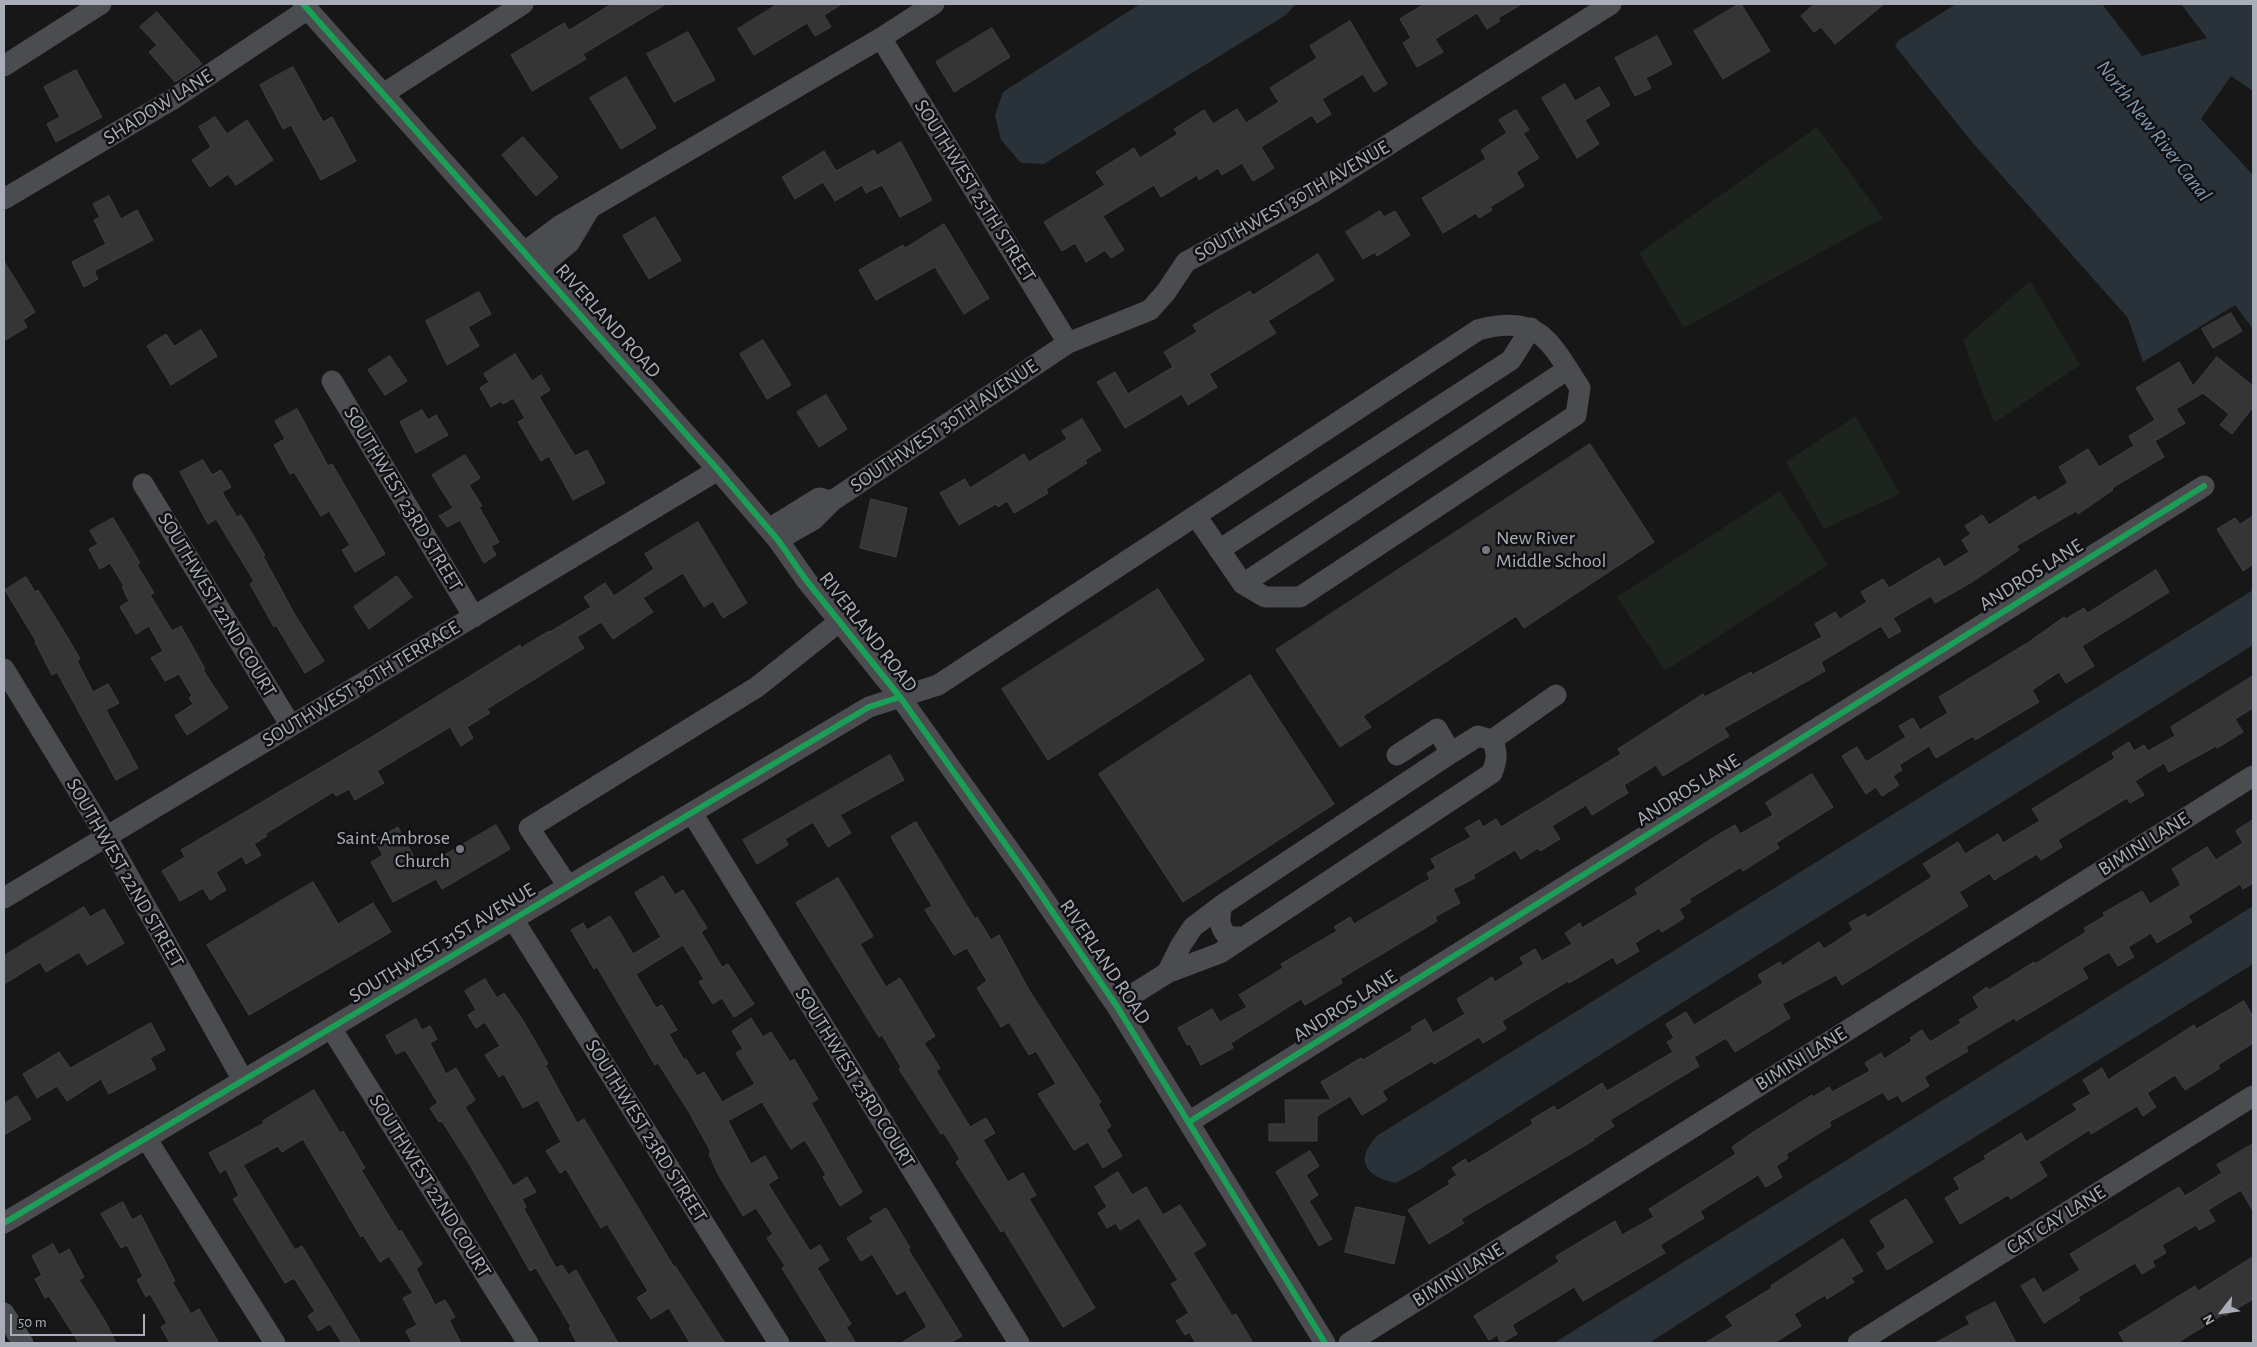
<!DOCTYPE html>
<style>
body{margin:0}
#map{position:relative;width:2257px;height:1347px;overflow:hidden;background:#171717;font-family:"Alegreya Sans",sans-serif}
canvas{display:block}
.frame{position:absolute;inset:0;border:5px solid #a8adb8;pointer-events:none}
.north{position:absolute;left:2197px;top:1287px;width:50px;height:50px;-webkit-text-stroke:4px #111113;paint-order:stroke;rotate:240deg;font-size:14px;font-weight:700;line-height:20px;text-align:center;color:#a8adb8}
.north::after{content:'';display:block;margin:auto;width:18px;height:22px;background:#a8adb8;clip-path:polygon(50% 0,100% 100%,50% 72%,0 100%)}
.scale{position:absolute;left:10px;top:1314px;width:135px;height:22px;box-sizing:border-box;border:2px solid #a8adb8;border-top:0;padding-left:6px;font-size:15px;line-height:18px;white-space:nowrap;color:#a8adb8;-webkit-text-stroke:4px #111113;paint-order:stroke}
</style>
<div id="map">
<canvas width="2257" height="1347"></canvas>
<div class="frame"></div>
<div class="north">N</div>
<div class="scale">50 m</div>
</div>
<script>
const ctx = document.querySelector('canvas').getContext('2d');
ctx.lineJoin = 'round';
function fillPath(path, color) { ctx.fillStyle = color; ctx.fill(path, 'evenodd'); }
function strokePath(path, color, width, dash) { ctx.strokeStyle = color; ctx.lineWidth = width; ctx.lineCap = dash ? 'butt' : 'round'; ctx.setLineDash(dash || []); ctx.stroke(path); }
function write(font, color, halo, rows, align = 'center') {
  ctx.font = font + ' "Alegreya Sans",sans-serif'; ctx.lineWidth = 5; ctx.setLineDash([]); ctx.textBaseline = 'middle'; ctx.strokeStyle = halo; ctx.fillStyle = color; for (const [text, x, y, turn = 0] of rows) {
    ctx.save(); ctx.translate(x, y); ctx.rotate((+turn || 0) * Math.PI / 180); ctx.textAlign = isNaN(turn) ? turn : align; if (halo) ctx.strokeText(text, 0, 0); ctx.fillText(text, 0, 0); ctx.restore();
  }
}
const green = new Path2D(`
 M1817 127 1883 218 1684 328 1639 253Z
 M2030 281 2080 365 1994 423 1963 340Z
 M1856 416 1900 494 1824 529 1786 462Z
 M1780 491 1828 565 1665 671 1617 597Z`);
const water = new Path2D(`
 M1140 4H1296L1286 15 1044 164 1021 163 1001 140 995 115 1003 92Z
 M1956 4H2102L2142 56 2207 38 2181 4H2253V91L2231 76 2201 119 2253 175V329L2235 305 2143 362 2128 318 1972 142 1895 46 1899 40Z
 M2253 590V645L1710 985 1416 1172 1396 1183C1366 1177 1353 1160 1378 1135Z
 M2253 906V964L1835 1224 1649 1343H1554Z`);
const building = new Path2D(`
 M612 4H666L583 54 586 59 532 91 511 55 564 23 569 30Z
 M778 4H842L824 15 831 27 815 36 807 23 754 55 738 29Z
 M1425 4H1522L1498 18 1500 21 1487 29 1477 13 1435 39 1443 52 1417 67 1403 43 1411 38 1400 19Z
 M1739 4H1741L1770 51 1723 79 1694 31Z
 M1815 4H1884L1835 44 1821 27 1814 32 1801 16Z
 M157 12 202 64 175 82 149 52 157 45 140 27Z
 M1350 21 1387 84 1374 92 1363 74 1322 99 1331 114 1317 123 1312 115 1261 147 1274 168 1253 181 1242 163 1222 175 1218 168 1199 180 1197 175 1161 197 1154 185 1103 216 1124 250 1111 258 1105 250 1086 262 1075 243 1062 251 1044 222 1105 185 1096 172 1134 148 1140 158 1178 134 1174 129 1204 110 1213 124 1237 109 1246 123 1279 102 1270 88 1317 58 1310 46Z
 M992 28 1010 57 954 92 936 62Z
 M688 32 715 80 674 102 647 54Z
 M1657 36 1672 64 1646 78 1651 88 1635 96 1615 58Z
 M293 67 323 122 332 117 356 161 321 180 291 125 283 129 260 85Z
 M76 70 102 117 56 142 47 124 60 117 44 87Z
 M626 77 656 128 621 149 590 98Z
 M1565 84 1575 101 1599 87 1610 105 1585 120 1599 144 1577 158 1542 98Z
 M1516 110 1529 130 1523 133 1539 158 1516 172 1524 186 1490 207 1492 210 1479 218 1476 213 1443 233 1422 198 1486 159 1481 150 1507 133 1499 120Z
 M215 117 227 134 247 120 273 160 236 185 228 174 210 187 192 160 211 147 199 127Z
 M523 137 558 177 536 196 502 155Z
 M901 142 932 200 900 217 882 185 866 193 862 185 835 201 823 182 795 199 782 177 824 151 836 171 874 150 877 155Z
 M109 196 121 219 137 210 153 240 94 271 98 279 84 287 72 262 106 244 94 220 100 217 93 204Z
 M1380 211 1384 217 1395 211 1410 235 1377 256 1375 252 1363 259 1346 232Z
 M655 217 681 260 649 279 623 236Z
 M944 224 989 298 964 314 935 267 876 300 859 270 903 245 905 248Z
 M1318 254 1334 280 1268 321 1276 333 1209 374 1217 387 1188 405 1182 394 1125 428 1097 382 1115 372 1128 394 1173 367 1164 352 1197 332 1193 325 1250 291 1253 295Z
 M4 261 35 312 23 320 27 327 4 341Z
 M479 292 491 314 468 327 479 346 447 365 426 321Z
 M2231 313 2242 331 2213 348 2202 329Z
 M201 330 217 356 171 385 147 346 166 334 174 346Z
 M763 340 791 385 767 399 740 354Z
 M515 354 532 381 541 375 550 390 539 397 575 456 587 450 605 483 573 500 549 456 541 461 518 422 525 418 513 398 503 404 501 401 491 407 480 388 489 382 484 374Z
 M390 356 407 381 385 395 368 370Z
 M2217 357 2253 386V407L2232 434 2220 425 2229 414 2203 393 2176 409 2185 423 2155 441 2164 457 2112 488 2113 490 2078 514 2076 511 2016 546 2019 550 1972 582 1935 603 1931 596 1893 618 1901 631 1889 638 1881 626 1821 662 1825 671 1724 728 1729 736 1663 776 1656 765 1624 785 1628 793 1592 815 1586 805 1552 826 1560 839 1540 851 1538 848 1521 859 1515 850 1473 875 1475 878 1453 889 1460 903 1435 917 1437 921 1340 979 1342 983 1305 1005 1301 999 1231 1043 1233 1048 1201 1065 1190 1044 1187 1045 1178 1028 1212 1009 1220 1022 1247 1007 1239 995 1283 968 1281 964 1337 931 1334 927 1350 917 1354 924 1430 879 1427 873 1436 868 1431 859 1471 837 1465 828 1479 820 1483 827 1496 819 1501 827 1621 754 1618 749 1703 694 1705 697 1751 672 1752 675 1822 637 1815 624 1835 612 1840 619 1867 602 1861 592 1883 579 1889 588 1939 558 1944 567 1969 552 1962 540 1971 534 1965 526 1982 515 1989 525 2035 496 2038 501 2068 483 2059 467 2088 449 2099 467 2134 446 2129 436 2155 420 2136 388 2179 362 2193 386Z
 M826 395 847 429 819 447 797 412Z
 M297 409 328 466 332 464 385 554 355 572 342 550 350 545 329 511 321 516 294 472 290 474 274 445 285 439 275 421Z
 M422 410 428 420 436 415 448 435 416 453 400 422Z
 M1082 419 1101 450 1085 460 1087 463 1046 489 1048 493 1014 513 1007 501 998 507 996 504 959 525 940 493 965 479 970 488 1024 454 1029 462 1067 439 1062 431Z
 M1590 444 1654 542 1524 628 1516 616 1363 716 1371 727 1340 747 1276 650Z
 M465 455 480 478 469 485 482 506 479 507 499 542 491 546 496 555 484 563 460 520 447 527 439 516 453 508 432 475Z
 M203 460 212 475 221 470 231 487 222 492 237 517 241 515 265 555 263 556 295 615 324 661 305 673 276 625 274 627 250 584 254 581 216 519 208 524 180 472Z
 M871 499 907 508 896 557 860 548Z
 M2253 516V564L2243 571 2217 529 2235 518 2240 524Z
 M113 518 140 563 137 565 154 593 150 595 172 631 181 626 205 669 203 670 228 708 187 735 175 716 193 704 189 698 192 696 179 674 165 681 151 658 163 651 149 626 136 634 120 607 129 601 122 587 124 586 110 563 100 569 89 549 98 544 90 531Z
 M698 522 747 603 723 618 713 601 704 607 683 573 643 598 653 612 613 639 601 622 577 637 584 648 487 709 490 713 467 727 473 738 461 746 450 727 377 771 384 783 355 800 349 789 336 796 333 792 265 834 267 836 254 844 261 855 246 864 242 856 216 872 226 890 210 900 203 888 180 901 162 871 185 857 181 850 370 738 520 645 521 648 549 631 550 632 591 607 584 597 605 583 614 596 654 569 645 554Z
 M2156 570 2169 592 2082 646 2094 666 2066 683 2059 672 2032 690 2039 702 1975 740 1973 736 1936 758 1929 746 1899 765 1902 770 1893 776 1899 785 1882 796 1876 787 1866 794 1842 756 1857 747 1866 762 1906 737 1899 726 1913 718 1920 730 1948 713 1939 697 2029 642 2064 617 2066 619 2084 608 2087 613Z
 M397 576 412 597 369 629 354 607Z
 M26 577 35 592 38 590 68 638 80 659 77 661 93 692 108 684 119 703 106 710 138 768 116 780 57 672 52 675 35 642 36 641 5 590Z
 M1158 589 1204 660 1048 760 1002 689Z
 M1250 675 1334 804 1183 902 1099 774Z
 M2253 676V708L2235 719 2243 732 2217 748 2216 746 2169 772 2164 763 2135 781 2144 795 2130 803 2127 798 2058 840 2062 847 2041 860 2037 854 1994 880 1990 873 1959 892 1968 906 1842 985 1836 975 1782 1004 1790 1018 1735 1052 1726 1038 1694 1057 1699 1066 1610 1120 1614 1126 1593 1139 1594 1140 1461 1219 1464 1223 1429 1244 1408 1210 1450 1184 1448 1181 1457 1175 1452 1168 1465 1159 1468 1164 1533 1124 1531 1120 1554 1106 1557 1111 1602 1083 1607 1091 1673 1052 1667 1042 1674 1038 1666 1024 1686 1012 1694 1025 1763 983 1758 975 1780 962 1782 966 1819 942 1824 949 1853 930 1849 923 1865 914 1867 918 1932 877 1923 864 1958 842 1965 854 1998 834 2003 843 2016 835 2040 821 2032 809 2115 758 2112 753 2129 742 2134 751 2144 745 2148 751 2175 736 2171 727Z
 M890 755 904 780 840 815 851 833 828 847 813 822 785 839 788 845 757 864 743 840Z
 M1812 774 1833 807 1776 843 1779 848 1743 871 1741 867 1689 899 1691 902 1679 909 1684 918 1662 932 1659 928 1635 943 1639 951 1617 964 1613 957 1569 983 1568 981 1502 1021 1506 1029 1483 1043 1479 1037 1434 1064 1432 1061 1382 1091 1387 1100 1362 1115 1350 1096 1317 1116V1141H1269V1124H1286L1285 1100H1331L1321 1082 1361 1058 1363 1060 1413 1030 1411 1027 1425 1019 1433 1033 1465 1014 1457 999 1492 977 1495 982 1524 964 1520 958 1535 949 1542 961 1572 944 1565 933 1580 923 1582 928 1638 894 1635 889 1711 839 1735 825 1740 834 1773 815 1766 803Z
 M2253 820V883L2243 889 2240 884 2188 916 2192 922 2157 943 2151 933 2128 947 2134 957 2118 966 2109 952 2082 968 2088 978 2016 1021 2014 1018 1966 1047 1968 1051 1924 1077 1929 1086 1902 1102 1898 1095 1888 1100 1883 1092 1829 1122 1831 1126 1786 1154 1788 1158 1776 1166 1782 1177 1766 1187 1758 1175 1700 1211 1704 1218 1660 1245 1665 1253 1583 1301 1574 1287 1512 1325 1517 1334 1501 1343 1497 1335 1489 1340 1474 1316 1559 1262 1556 1256 1615 1221 1622 1235 1654 1217 1649 1209 1736 1154 1732 1147 1752 1133 1812 1095 1813 1097 1829 1087 1832 1092 1870 1071 1865 1063 1881 1053 1884 1059 1912 1041 1910 1038 1922 1030 1930 1042 1961 1023 1959 1020 1979 1008 1973 997 1987 987 1989 990 2034 962 2035 964 2086 932 2084 928 2105 916 2103 913 2142 891 2150 904 2181 885 2172 869 2207 847 2216 860 2243 843 2236 831Z
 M916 822 975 919 977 917 991 940 999 935 1029 990 1101 1102 1098 1104 1111 1126 1106 1130 1122 1156 1103 1168 1088 1142 1074 1150 1038 1094 1056 1084 1036 1051 1029 1055 1009 1022 1001 1027 977 988 987 981 967 948 954 955 925 910 932 906 891 837Z
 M496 825 510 849 442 889 436 879 393 902 371 862 383 855 374 840 398 827 420 869Z
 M663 876 675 895 683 890 707 928 701 932 722 967 728 964 754 1004 734 1017 722 998 713 1004 699 982 704 979 683 945 636 974 656 1008 662 1005 677 1030 669 1034 684 1060 686 1059 697 1076 704 1072 722 1102 755 1084 736 1053 743 1049 732 1031 751 1018 763 1037 771 1032 790 1062 794 1059 818 1099 811 1103 862 1192 840 1206 823 1177 826 1175 805 1140 791 1149 762 1102 728 1121 751 1164 765 1156 778 1178 768 1184 810 1251 820 1245 829 1260 817 1268 851 1324 846 1327 856 1343H828L782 1268 785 1266 767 1238 773 1234 756 1208 743 1216 718 1174 709 1154 711 1152 689 1112 658 1063 655 1065 597 967 594 969 571 930 583 923 587 930 610 916 633 954 661 937 635 893Z
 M838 878 873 936 860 944 886 987 900 978 935 1036 924 1043 940 1068 936 1071 970 1127 986 1118 995 1133 983 1140 1008 1182 1023 1173 1036 1195 1029 1199 1095 1308 1063 1327 1004 1230 1001 1232 970 1184 956 1162 960 1159 944 1133 941 1134 899 1069 901 1067 882 1035 879 1037 796 903Z
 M313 882 338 924 373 903 391 932 249 1015 207 945Z
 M84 907 90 917 104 909 124 943 87 965 79 952 46 972 40 962 4 984V956Z
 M485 979 497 998 504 993 524 1022 548 1064 545 1065 577 1123 584 1119 674 1267 675 1266 725 1343H690L669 1308 651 1319 637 1298 648 1291 607 1224 601 1228 566 1169 560 1173 546 1151 561 1142 538 1100 523 1108 504 1074 499 1077 485 1055 500 1046 485 1022 476 1028 468 1015 476 1010 465 991Z
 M2244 1001 2253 1017V1043L2218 1065 2220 1068 2185 1090 2175 1075 2147 1093 2156 1107 2143 1116 2137 1106 2091 1134 2089 1130 2039 1162 2047 1176 2011 1199 2008 1195 1960 1224 1945 1198 1960 1189 1954 1178 1986 1159 1984 1156 2021 1133 2026 1142 2077 1110 2073 1104 2091 1094 2083 1080 2102 1068 2108 1080 2194 1025 2196 1029Z
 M416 1019 422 1030 430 1026 437 1039 430 1043 446 1074 456 1068 475 1100 465 1107 513 1186 527 1177 536 1192 522 1199 526 1207 524 1209 556 1268 562 1265 568 1275 576 1270 618 1343H577L569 1328 571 1327 536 1268 530 1271 471 1167 442 1121 439 1122 430 1108 438 1103 405 1050 396 1054 386 1036Z
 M151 1023 165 1050 150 1058 156 1069 109 1094 101 1079 67 1101 57 1086 37 1098 23 1074 59 1052 70 1068Z
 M314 1090 340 1133 343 1131 365 1168 361 1170 399 1232 401 1230 422 1264 416 1269 435 1305 445 1300 455 1317 449 1320 461 1343H412L406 1331 417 1325 403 1298 413 1293 389 1256 380 1262 363 1235 361 1237 303 1139 282 1152 278 1146 243 1165 295 1250 302 1246 361 1343H342L330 1324 318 1331 308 1316 315 1311 294 1278 285 1283 233 1199 239 1196 226 1169 220 1173 209 1153 264 1123 263 1121Z
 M17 1096 31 1119 4 1135V1104Z
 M2253 1144V1211L2241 1190 2208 1210 2215 1221 2199 1230 2196 1225 2162 1245 2166 1253 2152 1261 2155 1266 2142 1274 2135 1263 2078 1297 2080 1300 2044 1323 2021 1286 2034 1278 2043 1293 2080 1270 2070 1254 2179 1187 2185 1196 2222 1173 2217 1165Z
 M1310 1151 1319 1166 1306 1175 1318 1195 1309 1201 1332 1239 1319 1246 1276 1172Z
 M1118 1172 1132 1195 1146 1187 1163 1215 1180 1205 1206 1245 1193 1253 1232 1316 1236 1314 1253 1343H1196L1189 1332 1185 1335 1176 1321 1189 1313 1171 1284 1178 1280 1139 1218 1120 1230 1116 1223 1107 1228 1098 1213 1107 1207 1095 1187Z
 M1906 1199 1933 1242 1887 1270 1877 1253 1886 1247 1870 1221Z
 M123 1202 132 1220 141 1215 175 1281 172 1282 191 1314 199 1309 219 1343H170L161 1327 167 1323 150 1294 146 1297 137 1280 143 1276 127 1245 121 1248 101 1214Z
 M1356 1207 1405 1217 1394 1264 1345 1252Z
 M886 1208 910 1248 908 1249 962 1336 950 1343H901L927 1327 905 1290 897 1295 872 1254 861 1261 847 1238 873 1222 870 1218Z
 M1843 1239 1863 1271 1851 1278 1854 1282 1827 1299 1825 1295 1794 1314 1801 1326 1774 1343H1705L1733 1326 1726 1316 1772 1288 1771 1286Z
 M53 1244 59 1255 69 1249 84 1277 79 1280 105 1321 116 1343H79L49 1296 45 1298 35 1279 42 1275 32 1256Z
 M2253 1257V1299L2225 1316 2224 1314 2177 1343H2125L2119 1333 2195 1286 2198 1291Z
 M1995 1302 2016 1343H1935L1970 1324 1966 1317Z`);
const minor = new Path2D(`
 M303 4 718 470 778 540 806 580 900 697 1028 876 1116 1005 1325 1343
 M881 38 1068 343
 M4 66 101 4
 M383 94 523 4
 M4 199 173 99 308 9
 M525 252 561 225 881 38 934 4
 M539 268 569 243 589 210
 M332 381 474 617
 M143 484 291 726
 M769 529 819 498 831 501
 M778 540 813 520 832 501 1068 343 1150 310 1166 292 1186 262 1312 193 1611 4
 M1219 550 1511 360 1531 328
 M1243 584 1568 369
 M4 669 106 836 243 1080
 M1397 755 1437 729 1451 753
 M692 813 1019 1343
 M568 886 529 828 757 687 840 621
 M4 898 718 470
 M1222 905C1219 918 1218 926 1228 937H1244
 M513 919 779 1343
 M1167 973 1181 945 1193 927 1222 905 1451 753 1478 736 1492 740 1556 695
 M1116 1005 1167 973 1220 953 1492 773C1497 760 1498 752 1492 740
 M331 1028 528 1343
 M1189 1122 2204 486
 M146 1138 275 1343
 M4 1223 869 707 938 685 1478 330C1540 313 1550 342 1580 388L1576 415 1300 597H1265L1243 584 1196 516
 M4 1313 23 1343
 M1349 1343 2253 776
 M1858 1343 2253 1096`);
const cycleway = new Path2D(`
 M303 4 718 470 778 540 806 580 900 697 1028 876 1116 1005 1325 1343
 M1189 1122 2204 486
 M4 1223 869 707 900 697`);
const markers = [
 [1486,550,5,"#757880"],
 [460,849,5,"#757880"]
];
const streetNames = [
 ["SHADOW LANE",158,107,-32],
 ["SOUTHWEST 25TH STREET",975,191,58],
 ["SOUTHWEST 30TH AVENUE",1292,201,-30],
 ["RIVERLAND ROAD",608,321,48],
 ["SOUTHWEST 30TH AVENUE",944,426,-34],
 ["SOUTHWEST 23RD STREET",403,499,59],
 ["ANDROS LANE",2031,575,-32],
 ["SOUTHWEST 22ND COURT",217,605,59],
 ["RIVERLAND ROAD",868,632,52],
 ["SOUTHWEST 30TH TERRACE",361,684,-31],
 ["ANDROS LANE",1688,790,-32],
 ["BIMINI LANE",2144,844,-32],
 ["SOUTHWEST 22ND STREET",125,873,60],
 ["SOUTHWEST 31ST AVENUE",442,943,-31],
 ["RIVERLAND ROAD",1105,962,56],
 ["ANDROS LANE",1345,1006,-32],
 ["BIMINI LANE",1801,1059,-32],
 ["SOUTHWEST 23RD COURT",855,1078,58],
 ["SOUTHWEST 23RD STREET",646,1131,58],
 ["SOUTHWEST 22ND COURT",430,1186,58],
 ["CAT CAY LANE",2056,1220,-32],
 ["BIMINI LANE",1458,1275,-32]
];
const poiNames = [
 ["New River",1496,538],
 ["Middle School",1496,561],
 ["Saint Ambrose",450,838,"right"],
 ["Church",450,861,"right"]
];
const waterNames = [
 ["North New River Canal",2154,131,52]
];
fillPath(green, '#1d241e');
fillPath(water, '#2a3239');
fillPath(building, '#353536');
strokePath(building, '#3f4043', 1);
strokePath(minor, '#4b4c50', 21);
strokePath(cycleway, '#1a9f57', 6);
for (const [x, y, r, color] of markers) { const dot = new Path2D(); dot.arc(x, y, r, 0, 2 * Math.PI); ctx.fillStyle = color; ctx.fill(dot); strokePath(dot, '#111113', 2); }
write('20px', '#a8adb8', '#111113', streetNames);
write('20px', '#a8adb8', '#111113', poiNames, 'left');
write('italic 21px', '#7f9bb3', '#111113', waterNames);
</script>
